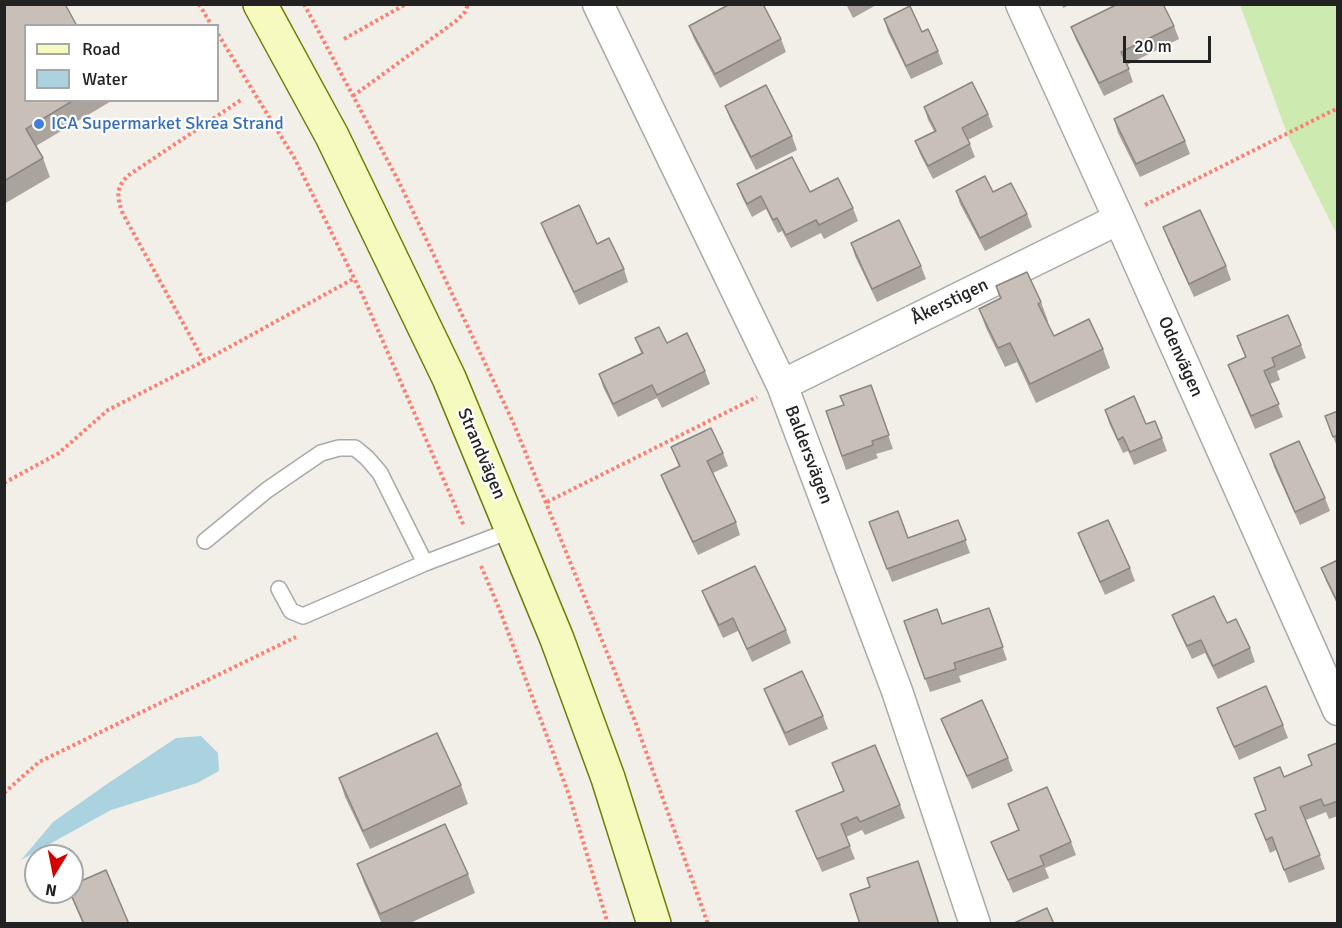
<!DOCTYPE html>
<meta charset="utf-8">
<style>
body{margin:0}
#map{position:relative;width:1342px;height:928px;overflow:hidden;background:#f2efe9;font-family:Signika,sans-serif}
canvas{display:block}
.frame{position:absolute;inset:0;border:6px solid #222;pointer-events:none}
.legend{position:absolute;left:24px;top:24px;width:195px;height:78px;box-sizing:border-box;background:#fff;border:2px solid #a7a7a7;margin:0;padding:8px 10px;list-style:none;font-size:18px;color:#222}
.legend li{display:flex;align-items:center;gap:12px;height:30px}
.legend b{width:30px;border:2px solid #a7a7a7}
.north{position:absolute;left:24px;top:844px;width:60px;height:60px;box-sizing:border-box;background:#fff;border:2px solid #a7a7a7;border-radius:50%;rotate:190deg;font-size:16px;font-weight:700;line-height:24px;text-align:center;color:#222}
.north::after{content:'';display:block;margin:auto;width:21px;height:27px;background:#d40000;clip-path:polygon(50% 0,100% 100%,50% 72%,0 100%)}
.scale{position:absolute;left:1123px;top:36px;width:88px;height:27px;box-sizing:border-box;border:3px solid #222;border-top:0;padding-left:8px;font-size:18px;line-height:21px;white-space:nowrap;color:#222;-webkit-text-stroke:4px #fff;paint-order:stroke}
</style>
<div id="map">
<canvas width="1342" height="928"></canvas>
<div class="frame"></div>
<ul class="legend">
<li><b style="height:8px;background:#f7fabf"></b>Road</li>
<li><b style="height:16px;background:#aad3df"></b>Water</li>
</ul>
<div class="north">N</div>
<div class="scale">20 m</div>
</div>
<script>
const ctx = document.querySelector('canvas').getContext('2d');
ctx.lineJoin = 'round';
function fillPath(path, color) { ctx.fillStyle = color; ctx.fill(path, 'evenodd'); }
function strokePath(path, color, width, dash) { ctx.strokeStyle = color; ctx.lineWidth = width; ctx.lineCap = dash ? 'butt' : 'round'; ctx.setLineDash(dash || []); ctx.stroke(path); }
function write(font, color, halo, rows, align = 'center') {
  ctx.font = font + ' Signika,sans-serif'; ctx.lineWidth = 4.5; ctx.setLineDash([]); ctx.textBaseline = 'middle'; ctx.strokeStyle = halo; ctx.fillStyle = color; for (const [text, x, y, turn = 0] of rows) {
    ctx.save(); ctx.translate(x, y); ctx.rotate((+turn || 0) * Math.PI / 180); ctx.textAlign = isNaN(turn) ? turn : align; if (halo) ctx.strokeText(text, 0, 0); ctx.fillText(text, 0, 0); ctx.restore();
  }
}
const grass = new Path2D(`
 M1240 5H1337V235L1289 139Z`);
const water = new Path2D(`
 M201 736 218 753 219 771 197 783 111 810 21 860 53 822 107 784 176 738Z`);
const path = new Path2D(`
 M199 4 212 26
 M304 4 399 182 513 422 635 721 708 924
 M218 34 295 159 363 296 464 526
 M344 39 406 4
 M353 96 456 21 465 12 468 4
 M1145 205 1338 108
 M204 361 123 214C117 198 115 187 129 175L241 100
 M4 483 59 453 108 410 204 361 355 278
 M547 502 757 397
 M481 566 499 608 569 795 608 924
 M4 793 39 762 296 637`);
const lane = new Path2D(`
 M205 541 267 490 321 453 339 448H355L367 458 380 473 425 563
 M279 589 291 611 303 616 425 563 512 530`);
const street = new Path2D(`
 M598 4 782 385 897 691 975 924
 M1021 4 1119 219 1338 710
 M782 385 1119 219`);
const secondary = new Path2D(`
 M260 4 332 136 449 378 557 639 608 778 654 924`);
const wall = new Path2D(`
 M4 4 26 100H113L36 146 43 158 50 177 4 204Z
 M846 4H878L853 18Z
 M1062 4H1072L1063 8Z
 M884 19 922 32 938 51 943 64 911 79 888 32Z
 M689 26 781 39 786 52 720 88 694 39Z
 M1174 26 1179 39 1127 65 1133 82 1104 96 1076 40 1071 27Z
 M725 106 792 136 797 150 756 170 730 119Z
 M924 107 988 114 993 127 968 140 975 157 933 179 920 154 915 141 934 131 928 120Z
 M1114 119 1185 141 1190 154 1140 177 1118 133Z
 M737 184 810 192 853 208 858 221 824 239 821 233 791 248 782 231 778 233 766 209 752 217 742 197Z
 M956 191 993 192 1027 214 1032 227 985 251 960 204Z
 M541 223 597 244 624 269 628 282 579 305 546 236Z
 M1163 227 1226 266 1231 280 1194 297 1168 240Z
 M851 243 921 266 926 279 877 302 855 256Z
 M996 286 1041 302 1048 321 1047 322 1054 336 1103 349 1110 368 1036 403 1017 362 1005 367 986 328 979 309 1000 299Z
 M1237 336 1301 345 1306 358 1277 371 1280 380 1270 384 1283 417 1255 429 1228 365 1245 357Z
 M635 338 667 343 705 371 710 384 662 408 657 398 618 417 603 387 599 374 641 353Z
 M871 385 893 449 876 454 878 458 846 470 826 411 844 405Z
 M1105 410 1146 424 1162 438 1167 451 1134 465 1128 451 1123 453 1109 423Z
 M1338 411V443L1336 444 1325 416Z
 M671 447 723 453 728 466 713 473 736 522 740 535 698 555 666 488 661 475 679 467Z
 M1270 454 1325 498 1330 511 1300 525 1274 467Z
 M958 520 970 553 892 582 869 522 908 538Z
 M1078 533 1130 568 1135 581 1105 595 1083 546Z
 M1338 560V606L1326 581 1321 568Z
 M702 591 786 630 791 643 752 662 738 631 723 638 707 604Z
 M989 608 1007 660 959 676 961 682 930 692 904 621 942 624Z
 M1172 615 1227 623 1250 648 1255 662 1218 679 1205 653 1192 659 1177 628Z
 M764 689 823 716 828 729 789 746 769 702Z
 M1217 708 1283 725 1288 738 1239 760Z
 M941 719 1008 758 1013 771 972 789 946 732Z
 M1337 743 1338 816 1329 819 1326 812 1306 820 1325 869 1289 883 1276 850 1270 853 1255 814 1266 810 1284 777 1312 765Z
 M832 763 900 805 905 818 865 835 862 830 846 837 855 859 822 872 796 811 843 791Z
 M339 778 461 785 468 804 370 849 345 797Z
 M1008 804 1071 842 1076 855 1045 868 1049 878 1013 893 991 842 1018 830Z
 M357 864 468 874 475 893 408 924H382L364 883Z
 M69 892 129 924H83Z`);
const building = new Path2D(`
 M4 4H65L77 26H26V100H74L26 129 43 158 4 181Z
 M730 4H763L781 39 715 74 689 26Z
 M1118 4H1163L1174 26 1121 52 1129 69 1099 83 1071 27Z
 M910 6 922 32 928 29 938 51 906 66 884 19Z
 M972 82 988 114 962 128 970 144 928 166 915 141 936 131 924 107Z
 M766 85 792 136 751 157 725 106Z
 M1163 95 1185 141 1136 164 1114 119Z
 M792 157 810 192 838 178 853 208 819 225 816 220 786 235 777 218 773 220 761 196 747 204 737 184Z
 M985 176 993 192 1011 183 1027 214 980 238 956 191Z
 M579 205 597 244 609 238 624 269 574 292 541 223Z
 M1200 210 1226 266 1189 284 1163 227Z
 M899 220 921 266 872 289 851 243Z
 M1027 272 1041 302 1038 304 1054 336 1089 319 1103 349 1030 384 1010 343 998 348 979 309 1001 298 996 286Z
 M1288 315 1301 345 1272 358 1275 366 1264 371 1279 404 1251 416 1228 365 1246 357 1237 336Z
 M659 327 667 343 687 333 705 371 657 395 652 385 613 404 599 374 643 353 635 338Z
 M871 385 889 435 872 441 873 445 842 456 826 411 844 405 840 396Z
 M1134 396 1146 424 1155 421 1162 438 1130 452 1123 437 1118 440 1105 410Z
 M1338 411V435L1333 437 1325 416Z
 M711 428 723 453 707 461 736 522 693 542 661 475 680 466 671 447Z
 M1299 441 1325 498 1295 512 1270 454Z
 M898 511 908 538 958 520 966 540 887 569 869 522Z
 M1108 520 1130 568 1100 582 1078 533Z
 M1338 560V603L1321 568Z
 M755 566 786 630 747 649 733 618 719 625 702 591Z
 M1214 596 1227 623 1236 619 1250 648 1213 666 1201 640 1187 646 1172 615Z
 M989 608 1003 647 954 663 956 669 925 679 904 621 937 609 942 624Z
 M802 671 823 716 785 733 764 689Z
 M1266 686 1283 725 1234 747 1217 708Z
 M982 700 1008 758 967 776 941 719Z
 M437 733 461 785 363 831 339 778Z
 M1337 743 1338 801 1324 806 1321 799 1300 807 1320 855 1284 870 1272 837 1266 840 1255 814 1266 810 1254 778 1280 767 1284 777 1312 765 1308 755Z
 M875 745 900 805 860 822 857 817 841 824 850 846 817 859 796 811 844 791 832 763Z
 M1047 787 1071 842 1040 856 1044 865 1008 880 991 842 1019 830 1008 804Z
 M445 824 468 874 380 914 357 864Z
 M918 861 939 924H860L850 894 870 887 867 878Z
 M106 870 129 924H84L70 892H72V885Z
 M1047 908 1054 924H1012Z`);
const markers = [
 [39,124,6,"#3f7fe0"]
];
const shopNames = [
 ["ICA Supermarket Skrea Strand",51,124]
];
const streetNames = [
 ["Åkerstigen",950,302,-26],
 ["Odenvägen",1180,357,66],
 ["Strandvägen",481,454,67],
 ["Baldersvägen",808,455,69]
];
fillPath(grass, '#cdebb0');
fillPath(water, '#aad3df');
strokePath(lane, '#a9a9a9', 18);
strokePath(street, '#a9a9a9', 33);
strokePath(secondary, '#707d05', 36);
strokePath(path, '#fa8072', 4, [3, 3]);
strokePath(lane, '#fff', 15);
strokePath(street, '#fff', 30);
strokePath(secondary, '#f7fabf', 33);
fillPath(wall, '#aba49e');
fillPath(building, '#c7bfb8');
strokePath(building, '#8b8681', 1.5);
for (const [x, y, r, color] of markers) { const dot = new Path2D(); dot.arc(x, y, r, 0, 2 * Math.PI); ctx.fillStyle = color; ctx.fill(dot); strokePath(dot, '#fff', 2); }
write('18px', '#366cbe', '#fff', shopNames, 'left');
write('18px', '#222', '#fff', streetNames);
</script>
